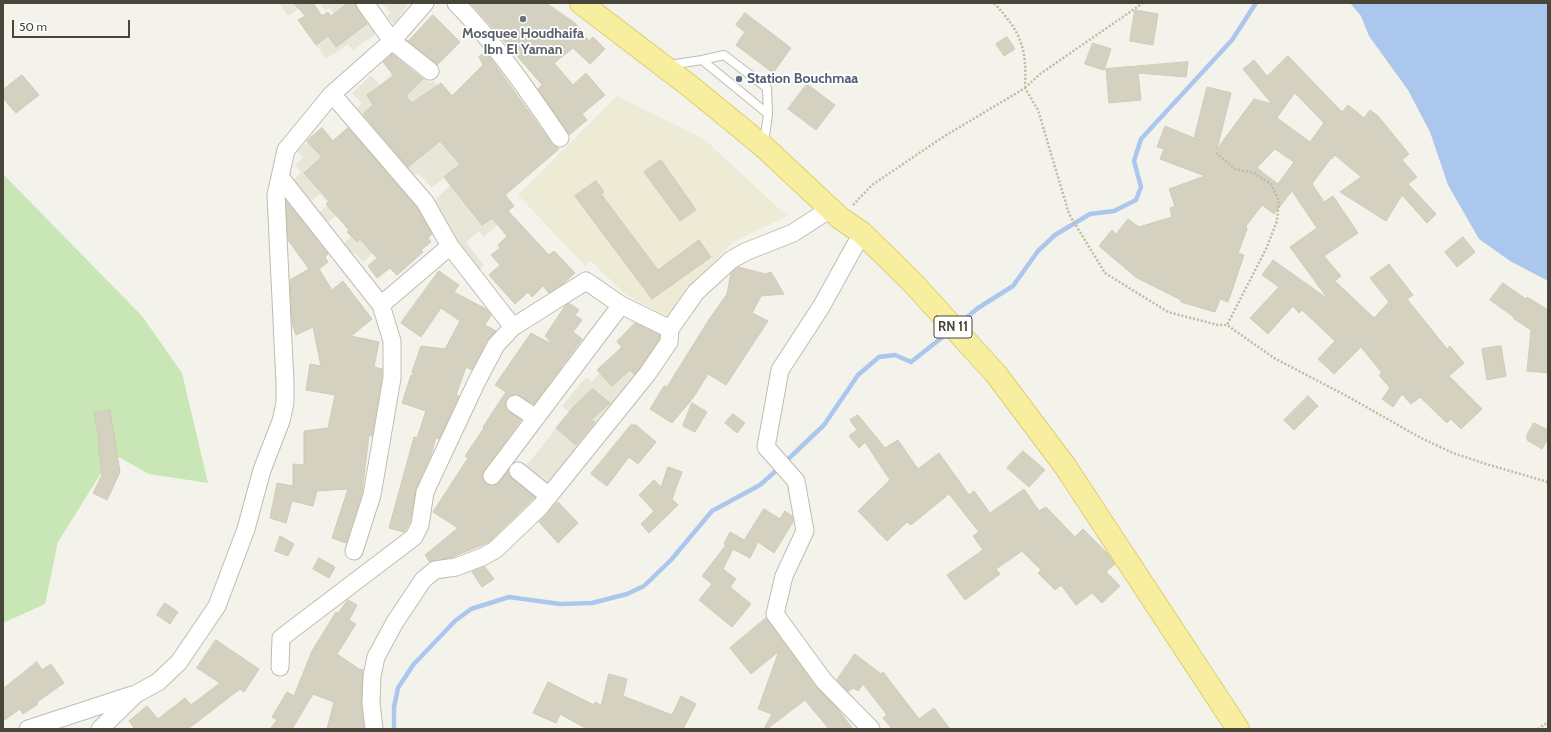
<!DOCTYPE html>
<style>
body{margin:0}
#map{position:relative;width:1551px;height:732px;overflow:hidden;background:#f4f3eb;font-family:Cabin,sans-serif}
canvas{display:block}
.frame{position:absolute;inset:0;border:4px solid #484539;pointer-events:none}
.scale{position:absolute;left:12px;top:20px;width:118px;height:18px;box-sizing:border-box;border:2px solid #484539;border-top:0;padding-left:5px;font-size:12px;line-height:14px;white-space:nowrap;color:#484539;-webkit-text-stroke:3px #fff;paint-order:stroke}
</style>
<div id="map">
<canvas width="1551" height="732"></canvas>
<div class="frame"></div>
<div class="scale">50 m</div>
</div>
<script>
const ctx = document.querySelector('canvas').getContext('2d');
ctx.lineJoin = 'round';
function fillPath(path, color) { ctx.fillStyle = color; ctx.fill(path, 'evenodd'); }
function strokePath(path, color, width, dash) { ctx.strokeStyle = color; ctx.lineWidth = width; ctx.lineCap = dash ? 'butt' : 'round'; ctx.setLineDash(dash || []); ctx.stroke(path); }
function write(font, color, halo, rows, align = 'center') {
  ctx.font = font + ' Cabin,sans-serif'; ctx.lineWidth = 3.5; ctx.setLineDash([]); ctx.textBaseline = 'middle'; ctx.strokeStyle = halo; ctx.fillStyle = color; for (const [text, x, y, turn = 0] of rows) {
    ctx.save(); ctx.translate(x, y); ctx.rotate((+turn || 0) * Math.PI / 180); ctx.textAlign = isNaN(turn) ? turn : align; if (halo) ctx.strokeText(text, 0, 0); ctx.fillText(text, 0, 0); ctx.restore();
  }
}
const residential = new Path2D(`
 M279 3H307L288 16Z
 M320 3H356L377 33 353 50 348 44 326 59 310 36 336 17 329 8 325 11Z
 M381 3H403L407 6 394 24 387 16 391 12Z
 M402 64 418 81 423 76 430 83 433 80 449 97 452 94 467 110 462 161 432 188 418 173 412 178 366 128 371 123 357 108 362 103 352 93 371 75 380 85Z
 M350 125 388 169 385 172 394 196 405 187 424 209 363 262 354 252 348 256 340 247 354 234 337 215 327 223 318 213 329 204 320 194 311 201 293 180 301 172 295 165 303 157 297 151 312 138 322 149Z
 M467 169 509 215 484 237 479 231 466 242 484 265 476 273 435 200Z
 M640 324 663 342 546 488 523 470 569 412 562 406 586 377 592 382Z`);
const education = new Path2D(`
 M617 96 704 139 787 216 733 242 692 285 668 317 625 294 591 261 585 266 518 195Z`);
const green = new Path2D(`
 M3 174 142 316 182 373 208 483 149 474 113 454 58 542 45 604 3 623Z`);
const water = new Path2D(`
 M1350 3H1548V281L1510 261 1479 239 1448 185 1430 132 1408 90 1369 36 1361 16Z`);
const stream = new Path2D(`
 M958 325 978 308 1013 286 1038 251 1055 235 1090 214 1114 211 1136 200 1141 187 1134 161 1141 139 1232 40 1256 3
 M784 463 824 425 858 375 879 357 895 355 911 362 949 332
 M394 729V707L398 688 413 665 455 621 471 609 509 597 560 604 592 603 627 594 644 586 671 560 712 511 760 485 779 468`);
const building = new Path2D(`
 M294 3H313L322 16 328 12 331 16 348 3H355L357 9 367 24 336 47 328 36 316 45 298 20 305 16Z
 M471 3H546L575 23 589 41 593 37 605 49 590 64 573 48 554 63 573 85 586 73 605 95 582 114 587 120 569 135 538 89 542 85Z
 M1135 10 1158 14 1153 45 1130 41Z
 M745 13 791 48 773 73 736 45 745 32 736 25Z
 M433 15 460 42 437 65 406 40 408 41Z
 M1007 37 1015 49 1004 56 996 44Z
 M1093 43 1111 49 1104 70 1085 64Z
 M486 52 552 144 559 149 505 195 514 206 508 211 549 255 554 251 575 273 563 284 549 293 543 286 532 297 528 292 515 304 489 275 500 265 491 255 500 248 498 245 507 236 492 218 482 225 444 177 460 164 440 141 408 167 363 114 373 105 367 95 394 76 383 62 392 54 423 79 406 96 412 103 441 83 452 96 483 65 479 57Z
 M1288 56 1342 112 1348 105 1364 118 1370 110 1378 116 1409 154 1402 160 1417 177 1408 184 1436 214 1427 223 1402 195 1386 221 1340 192 1361 177 1335 155 1332 159 1331 158 1312 184 1324 202 1333 196 1358 233 1324 256 1341 276 1335 281 1374 318 1389 302 1370 278 1389 264 1413 295 1407 299 1447 349 1450 346 1464 363 1449 376 1482 409 1461 429 1451 419 1447 423 1420 397 1411 404 1402 394 1393 407 1382 399 1390 388 1379 375 1382 373 1361 347 1334 374 1318 359 1335 341 1302 310 1299 313 1293 306 1268 334 1250 318 1279 287 1262 275 1273 260 1328 299 1290 247 1317 228 1292 191 1274 214 1262 205 1246 226 1247 229 1238 253 1244 255 1228 302 1220 299 1215 312 1181 302V300L1137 278 1099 246 1112 230 1116 234 1128 219 1139 227 1172 217 1170 208 1175 206 1169 189 1205 176 1160 159 1164 149 1157 147 1165 126 1194 138 1207 87 1231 93 1217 149 1254 99 1272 104 1243 69 1254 60 1267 76ZM1295 93 1324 123 1310 142 1277 118ZM1275 149 1294 162 1278 184 1257 168Z
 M1188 62 1186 77 1138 73 1141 100 1109 103 1106 69Z
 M22 75 39 95 16 113 3 98V90Z
 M807 84 835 105 816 130 788 109Z
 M322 128 333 141 348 128 417 208 432 234 428 238 431 242 421 250 423 252 397 275 390 268 377 278 368 266 377 258 360 239 357 242 347 232 349 230 326 204 329 201 304 173 322 157 307 141Z
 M661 160 696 210 680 221 644 172Z
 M596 181 604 192 601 194 658 270 699 240 711 257 652 299 575 196Z
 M286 201 328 254 325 257 328 262 319 269 332 290 343 281 372 319 351 336 379 342 374 367 382 369V377L372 436 369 435 362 493 346 543 332 538 348 489 317 491 313 506 292 501 286 523 270 518 277 483 293 486V464L304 465V431L328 428 335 395 306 390 310 364 321 366 313 327 296 335 292 323 290 280 309 269 288 240Z
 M1463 237 1475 252 1457 267 1445 252Z
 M738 267 766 274 771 272 784 294 761 296 752 313 768 321 726 385 708 374 693 398 672 423 650 409 664 386 667 387 708 321 727 294 731 273Z
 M439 271 459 285 454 292 486 309 491 315 485 325 496 331 487 340 472 370 466 367 456 395 459 396 439 439 436 438 431 455 416 488 410 522 404 532 389 528 414 437 417 438 426 411 402 403 411 375H414L412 372 421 346 445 349 460 321 441 308 421 337 401 323Z
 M1503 283 1526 299 1527 297 1548 310V373L1527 371 1531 330 1513 318 1514 317 1490 300Z
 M569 303 579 310 575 315 582 320 573 332 582 339 534 404 516 394 507 398 505 403 506 409 521 420 482 474 486 484 491 486 500 482 508 471 512 479 535 497 489 542 453 557 430 562 425 555 458 528 433 512 468 458 465 456 484 428 483 427 506 392 495 385 531 333 553 345 545 336 565 306Z
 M635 323 660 335 659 339 636 373 634 374 630 370 612 386 597 370 622 347 617 342Z
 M1501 346 1506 376 1487 380 1482 349Z
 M593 389 610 403 591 420 595 422 576 445 556 428 576 404Z
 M1308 396 1318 406 1294 430 1284 420Z
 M692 403 707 412 695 432 683 426Z
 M110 410 120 472 107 500 93 493 102 475 98 444 100 443 94 413Z
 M733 414 745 423 737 433 725 423Z
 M858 415 885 448 898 440 918 469 939 453 969 495 974 491 990 513 1024 489 1039 511 1046 507 1075 537 1083 529 1107 553 1115 564 1106 572 1120 586 1102 603 1092 593 1076 605 1061 585 1055 590 1038 573 1041 570 1022 551 996 569 1000 574 965 600 947 575 983 550 973 536 979 532 949 494 911 525 907 522 887 541 858 511 890 480 865 442 859 448 849 436 857 430 850 420Z
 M1534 423 1548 430V438L1542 449 1527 440V435Z
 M631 425H636L656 442 638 464 629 457 607 486 591 474Z
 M1023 451 1045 470 1029 487 1007 468Z
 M668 467 682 472 672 499 678 505 649 533 641 524 654 511 639 495 654 480 661 487Z
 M558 502 578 523 558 543 539 522Z
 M764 509 780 519 785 511 792 516 793 522 774 553 758 542 750 558 733 549 723 569 736 579 730 587 751 604 732 627 699 600 712 584 702 576 726 545 724 544 730 532 744 540Z
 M280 536 294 544 288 556 275 551Z
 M319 558 335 567 329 578 313 569Z
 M485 567 494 579 482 587 472 572Z
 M348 600 357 605 349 620 356 624 337 654 359 669 363 670 361 703 364 729H327L334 702 313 694 292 729H270L277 720 272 717 287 692 294 696 312 651 336 612 338 613Z
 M165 603 178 612 170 624 157 615Z
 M766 618 816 687 836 707 853 729H829L805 700 767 729H764L772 714 758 709 779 651 751 674 730 648Z
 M216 640 259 669 244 692 240 689 188 729H135L129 721 147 706 158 719 185 698 191 705 220 683 197 668Z
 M855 654 881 674 883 672 919 719 934 708 950 729H892L883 718 887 715 863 684 858 691 853 688 848 692 837 680Z
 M37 662 42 670 51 664 64 683 37 702 38 704 23 714 20 709 3 721V689Z
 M609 674 627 679 623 696 672 715 681 696 696 704 683 729H587L560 714 556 723 533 713 548 682 594 705 595 702 601 705Z`);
const path = new Path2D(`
 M994 3C1021 32 1027 48 1025 87
 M1025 88 1040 74 1143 3
 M1216 153 1235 169 1254 173 1271 184 1279 201 1277 221 1267 247 1227 325
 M853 205 872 185 943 137 1025 88 1038 110 1069 214 1105 273 1168 312 1218 325H1227L1274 358 1345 395 1421 438 1453 453 1486 464 1548 482
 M1538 729 1548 722`);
const lane = new Path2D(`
 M702 60 724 55 767 88 768 114
 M669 65 702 60 768 114 764 144`);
const street = new Path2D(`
 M365 3 392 41 430 71
 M456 3C496 44 528 91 560 138
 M332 94 425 202 450 246 513 327
 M280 177 381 305 392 341V378L372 495 354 551
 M862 233 821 307 780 370 766 447 796 481 805 531 784 576 775 614 824 681 871 729
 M381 305 450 246
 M515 404 536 418
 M518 471 549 496
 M492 476 621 305
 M280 667 281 638 414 537 420 525 425 492 477 381 496 345 513 327 586 281 621 305 670 329
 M28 729 132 695
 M100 729 136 694 158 682 179 662 217 606 246 529 262 470 281 421 285 403V383L276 195 286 150 332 94 392 41 425 3
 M374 729 371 703 372 676 376 657 395 622 423 580 435 570 456 567 482 557 495 550 540 507 648 373 669 342 670 329 696 292 731 260 745 252 793 233 830 209`);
const primary = new Path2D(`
 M581 3 691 87 763 146 840 218 862 233 912 282 996 374 1065 466 1238 729`);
const markers = [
 [523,19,4,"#6b7280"],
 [739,79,4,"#5c6f8a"]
];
const shields = [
 [953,327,38]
];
const shieldNames = [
 ["RN 11",953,327]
];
const worshipNames = [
 ["Mosquee Houdhaifa",523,34],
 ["Ibn El Yaman",523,50]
];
const serviceNames = [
 ["Station Bouchmaa",747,79]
];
fillPath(residential, '#e8e6d9');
fillPath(education, '#edead6');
fillPath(green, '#c9e6b6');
fillPath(water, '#abc7ed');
strokePath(stream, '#abc7ed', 4.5);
fillPath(building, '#d5d1c1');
strokePath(building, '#d0cab4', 1);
strokePath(lane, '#c0bcae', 10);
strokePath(street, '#c0bcae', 19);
strokePath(primary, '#dece70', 24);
strokePath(path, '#c1baa0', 2.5, [2, 2]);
strokePath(lane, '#fff', 8);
strokePath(street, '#fff', 17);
strokePath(primary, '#f8eea0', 22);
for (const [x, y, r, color] of markers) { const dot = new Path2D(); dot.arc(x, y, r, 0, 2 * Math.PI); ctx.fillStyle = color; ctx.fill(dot); strokePath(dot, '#fff', 1.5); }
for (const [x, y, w] of shields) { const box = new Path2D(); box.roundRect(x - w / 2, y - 11, w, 22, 3); ctx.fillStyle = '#fff'; ctx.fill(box); strokePath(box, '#484539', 1); }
write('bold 13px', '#484539', null, shieldNames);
write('bold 14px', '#5b616d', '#fff', worshipNames);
write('bold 14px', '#4e5e75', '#fff', serviceNames, 'left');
</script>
